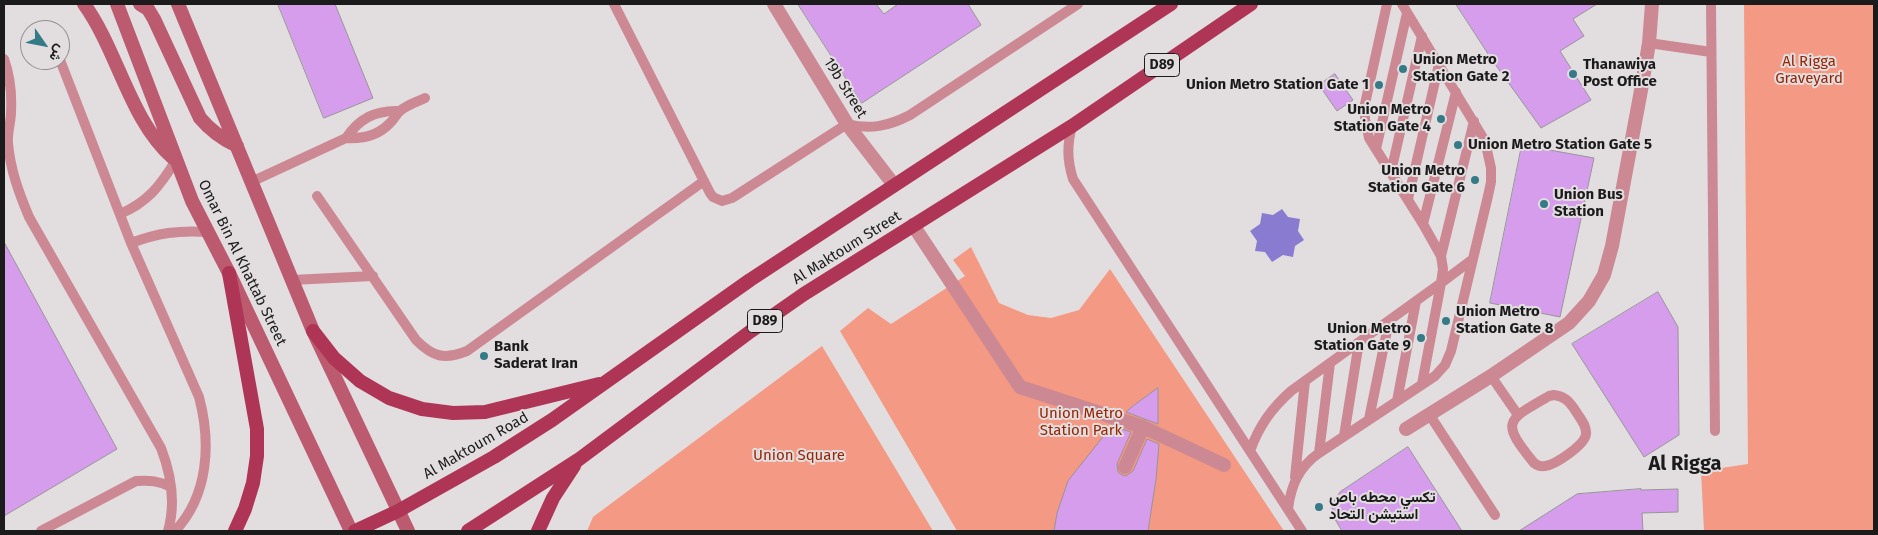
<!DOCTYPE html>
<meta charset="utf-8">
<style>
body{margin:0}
#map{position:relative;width:1878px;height:535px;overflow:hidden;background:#e2dee0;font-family:"Fira Sans",Vazirmatn,sans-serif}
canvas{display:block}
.frame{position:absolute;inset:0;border:5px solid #1c1b1b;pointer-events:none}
.north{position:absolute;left:20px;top:20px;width:50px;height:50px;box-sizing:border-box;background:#e2dee0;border:1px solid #939091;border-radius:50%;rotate:123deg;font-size:14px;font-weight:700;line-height:20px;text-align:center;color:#1c1b1b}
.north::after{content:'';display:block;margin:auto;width:18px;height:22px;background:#357a87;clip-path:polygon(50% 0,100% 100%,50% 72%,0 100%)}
</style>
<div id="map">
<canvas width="1878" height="535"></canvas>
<div class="frame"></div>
<div class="north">ش</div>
</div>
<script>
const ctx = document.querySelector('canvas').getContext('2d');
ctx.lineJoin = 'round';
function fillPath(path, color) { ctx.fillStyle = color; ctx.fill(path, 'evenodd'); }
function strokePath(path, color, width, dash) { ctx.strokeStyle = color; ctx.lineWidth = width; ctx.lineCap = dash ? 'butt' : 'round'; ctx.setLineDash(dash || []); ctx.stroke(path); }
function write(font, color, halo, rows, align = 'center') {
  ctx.font = font + ' "Fira Sans",Vazirmatn,sans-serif'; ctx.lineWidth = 4; ctx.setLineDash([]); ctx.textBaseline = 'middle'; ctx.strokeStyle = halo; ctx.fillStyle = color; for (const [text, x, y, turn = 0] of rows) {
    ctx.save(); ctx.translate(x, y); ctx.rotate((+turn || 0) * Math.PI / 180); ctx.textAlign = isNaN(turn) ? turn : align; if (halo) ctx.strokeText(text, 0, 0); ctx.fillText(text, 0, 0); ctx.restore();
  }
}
const green = new Path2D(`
 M1744 4H1874V531H1704L1701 471 1748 464Z
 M971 247 999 303 1028 315 1051 318 1079 310 1110 269 1284 531H957L840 331 868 308 891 324 965 276 953 260Z
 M822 346 933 531H587L593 517Z`);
const water = new Path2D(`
 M1282 209 1288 217 1300 219 1298 231 1304 240 1295 246 1293 257 1283 255 1272 262 1265 252 1255 251 1257 241 1250 231 1260 224 1262 213 1273 215Z`);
const building = new Path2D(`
 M278 4H335L373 98 324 118Z
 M798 4H876L884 14 898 4H968L981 25 862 103Z
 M1456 4H1597L1573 19 1584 36 1560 51 1591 100 1541 128 1492 60Z
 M1335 74 1353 100 1337 111 1319 85Z
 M1522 145 1594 158 1560 317 1490 303Z
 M4 242 117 449 4 516Z
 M1658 292 1678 327 1679 435 1644 457 1572 344Z
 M1158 388V424L1126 412 1133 406Z
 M1112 426 1131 432 1117 464 1118 472 1122 475 1126 476 1133 471 1147 439 1159 444 1156 479 1148 531H1054L1057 513 1068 481Z
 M1408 447 1462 531H1342L1333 516 1332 508 1335 499 1340 492Z
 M1641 489V490L1678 489V512L1642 513 1643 531H1519L1577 494Z`);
const service = new Path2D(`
 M614 4 710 193 713 197 722 201 732 198 847 124C870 130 889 126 910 115L1078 4
 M1711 4 1715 431
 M46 25 48 30
 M1649 43 1711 52
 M4 59C10 76 12 94 11 112 11 122 7 133 8 143 10 169 19 193 29 217L161 448C171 474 176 503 168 531
 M60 60 131 243 199 397C211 442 209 495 175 531
 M1072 126C1067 145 1067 160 1073 179L1302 531
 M346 138C359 119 375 110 399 111
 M1376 149 1407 13
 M1391 172 1422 36
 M251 182 346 138C363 139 378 136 390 123 394 120 396 114 400 111 407 105 417 102 425 98
 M317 196 416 340C433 357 444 360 467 351L704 181
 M1408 199 1439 64
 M120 214C148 202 160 186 176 160
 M1423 224 1456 92
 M131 243C158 233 178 230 208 232
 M1441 256 1474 121
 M292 280 373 276
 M1491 376 1518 415
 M1422 384 1441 283 1473 259
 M1554 395C1564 396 1569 401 1575 410 1579 417 1587 425 1586 434 1585 445 1555 465 1545 466 1541 467 1538 466 1534 463 1501 422 1505 421 1549 396Z
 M1397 401 1416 301
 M1429 414 1495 515
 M1369 419 1389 321
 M1344 436 1359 342
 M1250 451C1259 426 1271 409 1291 391L1441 283 1443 269 1441 256 1423 224 1369 138 1365 119V104L1387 4
 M1319 453 1330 363
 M1295 477 1305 381
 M1288 509C1291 485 1299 467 1319 453L1435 376 1445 365 1451 351 1488 196 1491 182V168L1485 141 1402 4
 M41 531 136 481C150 480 159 481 171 487`);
const pedestrian = new Path2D(`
 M913 225 1020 387 1143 427 1224 465
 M1125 467 1143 427`);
const minor = new Path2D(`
 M774 4 847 124 894 185
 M1406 429 1491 376 1569 323 1589 301 1604 275 1612 246 1642 85 1649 43 1652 4`);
const secondary = new Path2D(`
 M84 4C118 51 130 121 173 158
 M117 4 192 201 229 273 351 531
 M140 4 148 9 154 19 200 118C211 131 222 139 237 146
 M178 4 313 331 408 531`);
const primary = new Path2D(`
 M229 273 257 429V456L253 483 245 509 235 531
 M313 331 334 358 360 381 389 398 422 409 453 413 485 412 599 384
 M355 531 398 511 494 457 552 420 750 280 1171 4
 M468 531 578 460 751 331 804 294 1072 126 1251 4
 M538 531 553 498 574 466`);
const markers = [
 [1403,69,5,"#357a87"],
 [1573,74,5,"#357a87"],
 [1379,85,5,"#357a87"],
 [1441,119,5,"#357a87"],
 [1458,145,5,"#357a87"],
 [1475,180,5,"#357a87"],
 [1544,204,5,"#357a87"],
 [1446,321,5,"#357a87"],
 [1421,338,5,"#357a87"],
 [484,356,5,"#357a87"],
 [1319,507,5,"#357a87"]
];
const shields = [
 [1162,65,35],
 [765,321,35]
];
const shieldNames = [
 ["D89",1162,65],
 ["D89",765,321]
];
const poiNames = [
 ["Union Metro",1413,60],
 ["Station Gate 2",1413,77],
 ["Thanawiya",1583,65],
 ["Post Office",1583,82],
 ["Union Metro Station Gate 1",1369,85,"right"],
 ["Union Metro",1431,110,"right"],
 ["Station Gate 4",1431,127,"right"],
 ["Union Metro Station Gate 5",1468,145],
 ["Union Metro",1465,171,"right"],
 ["Station Gate 6",1465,188,"right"],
 ["Union Bus",1554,195],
 ["Station",1554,212],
 ["Union Metro",1456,312],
 ["Station Gate 8",1456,329],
 ["Union Metro",1411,329,"right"],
 ["Station Gate 9",1411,346,"right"],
 ["Bank",494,347],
 ["Saderat Iran",494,364],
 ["تكسي محطه باص",1329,498],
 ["استيشن التحاد",1329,515]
];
const parkNames = [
 ["Al Rigga",1809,62],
 ["Graveyard",1809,79],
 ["Union Metro",1081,414],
 ["Station Park",1081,431],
 ["Union Square",799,456]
];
const streetNames = [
 ["19b Street",845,88,58],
 ["Al Maktoum Street",847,248,-32],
 ["Omar Bin Al Khattab Street",242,263,64],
 ["Al Maktoum Road",476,446,-30]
];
const districtNames = [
 ["Al Rigga",1685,464]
];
fillPath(green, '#f49983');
fillPath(water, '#897bd0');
fillPath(building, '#d69dec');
strokePath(building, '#979598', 1);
strokePath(service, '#cc8994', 10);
strokePath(pedestrian, '#cc8994', 14);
strokePath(minor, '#cc8994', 14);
strokePath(secondary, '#bc5b6f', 14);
strokePath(primary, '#ae3556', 14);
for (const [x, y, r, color] of markers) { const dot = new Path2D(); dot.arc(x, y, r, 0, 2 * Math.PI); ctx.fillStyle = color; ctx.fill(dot); strokePath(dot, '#e2dee0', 2); }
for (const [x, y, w] of shields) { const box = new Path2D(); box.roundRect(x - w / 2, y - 11.5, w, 23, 4); ctx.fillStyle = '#e2dee0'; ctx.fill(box); strokePath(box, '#1c1b1b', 1); }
write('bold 14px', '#1c1b1b', null, shieldNames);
write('bold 15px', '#1c1b1b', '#e2dee0', poiNames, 'left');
write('15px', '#972403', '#e2dee0', parkNames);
write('15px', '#1c1b1b', '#e2dee0', streetNames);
write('bold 20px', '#1c1b1b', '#e2dee0', districtNames);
</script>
